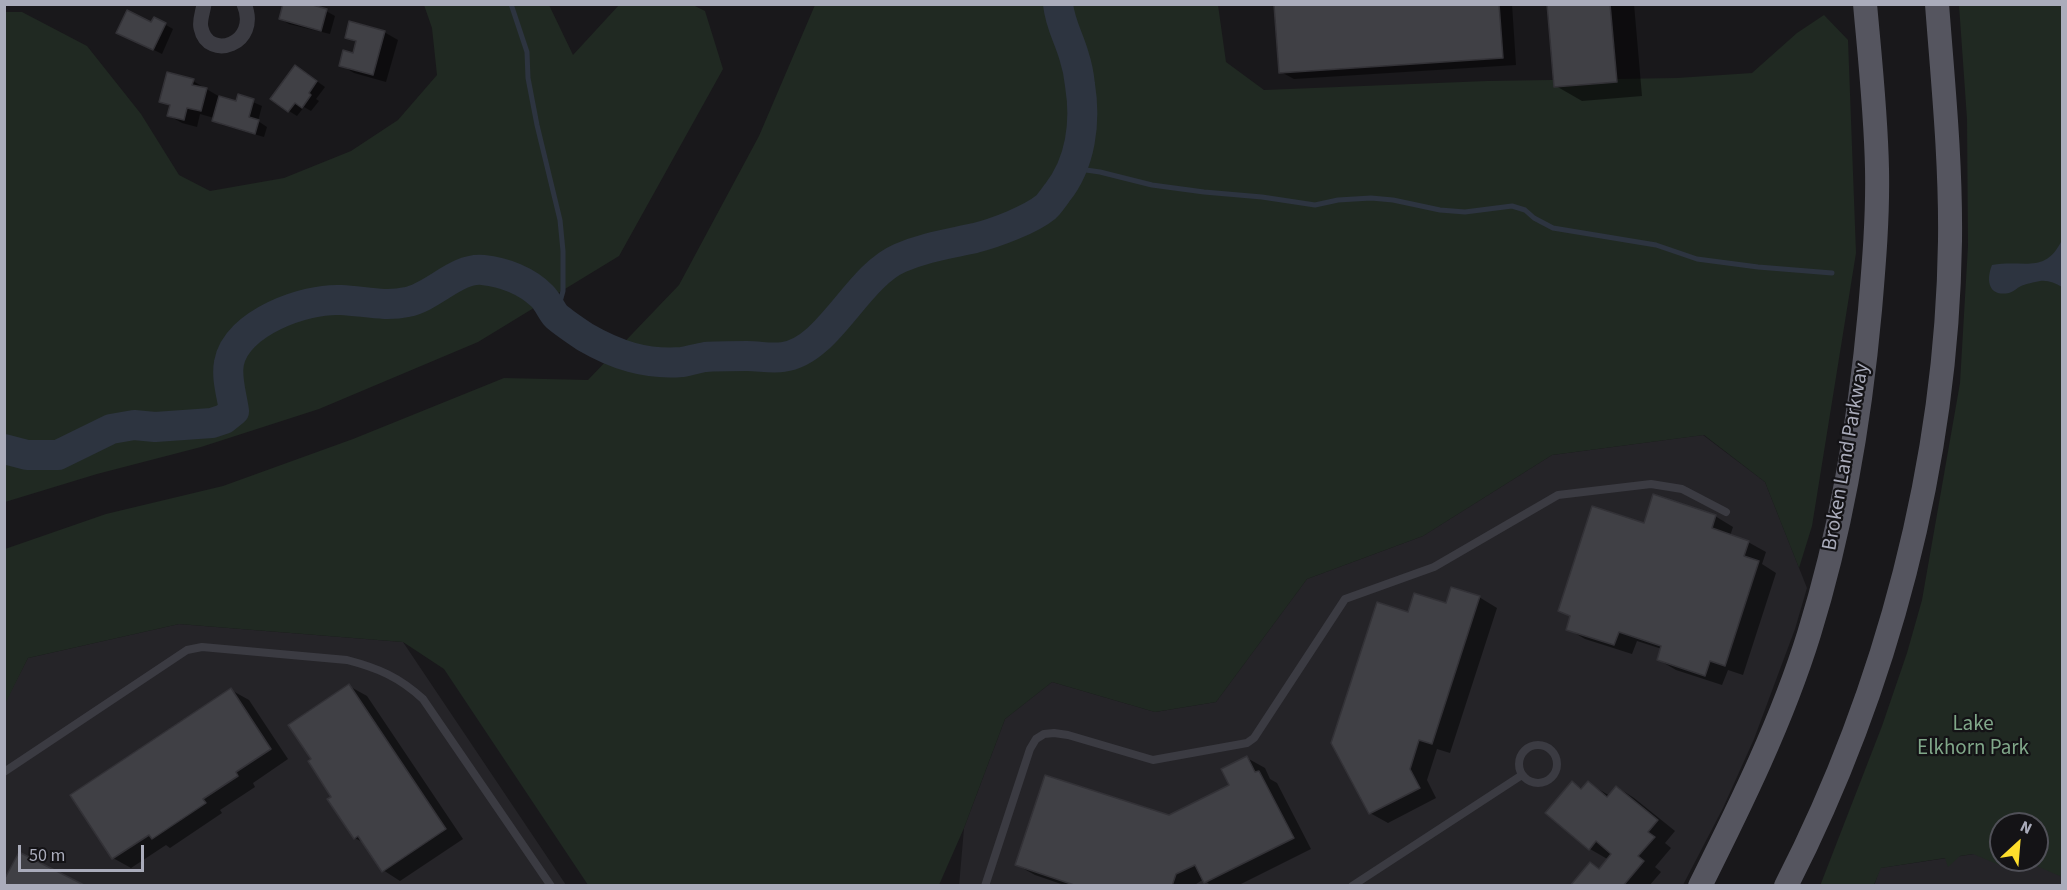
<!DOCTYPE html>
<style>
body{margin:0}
#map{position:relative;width:2067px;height:890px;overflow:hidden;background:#19181b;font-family:"Source Sans 3",sans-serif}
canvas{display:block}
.frame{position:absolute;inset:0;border:6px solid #aaacbb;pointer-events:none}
.north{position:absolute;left:1989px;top:812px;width:60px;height:60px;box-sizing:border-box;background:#141316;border:2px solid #505058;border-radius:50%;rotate:26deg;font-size:16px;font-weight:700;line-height:24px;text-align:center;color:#aaacbb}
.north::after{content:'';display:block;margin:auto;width:21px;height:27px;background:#fede2c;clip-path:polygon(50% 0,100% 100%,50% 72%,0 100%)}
.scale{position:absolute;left:18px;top:845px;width:126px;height:27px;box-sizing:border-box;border:3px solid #aaacbb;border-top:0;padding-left:8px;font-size:18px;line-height:21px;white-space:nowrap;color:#aaacbb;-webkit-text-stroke:4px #141316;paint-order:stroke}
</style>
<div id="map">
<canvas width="2067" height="890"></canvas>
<div class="frame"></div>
<div class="north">N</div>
<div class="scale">50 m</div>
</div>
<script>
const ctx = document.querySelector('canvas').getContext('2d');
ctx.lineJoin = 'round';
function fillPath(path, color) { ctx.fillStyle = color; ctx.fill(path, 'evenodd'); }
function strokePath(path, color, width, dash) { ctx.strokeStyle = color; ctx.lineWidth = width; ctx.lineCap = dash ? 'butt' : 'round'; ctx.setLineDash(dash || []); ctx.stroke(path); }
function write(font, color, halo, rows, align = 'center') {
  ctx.font = font + ' "Source Sans 3",sans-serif'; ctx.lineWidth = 4.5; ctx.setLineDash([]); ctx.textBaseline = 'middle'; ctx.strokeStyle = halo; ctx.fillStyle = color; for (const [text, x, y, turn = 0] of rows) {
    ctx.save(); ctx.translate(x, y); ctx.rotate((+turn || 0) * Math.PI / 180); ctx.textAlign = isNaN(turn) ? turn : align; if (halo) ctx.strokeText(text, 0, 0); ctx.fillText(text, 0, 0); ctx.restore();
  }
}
const built = new Path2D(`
 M1703 435 1765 482 1807 588 1795 629 1754 739 1723 808 1683 885 959 886 964 828 1005 719 1052 682 1155 712 1216 702 1307 579 1423 536 1552 455Z
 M179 624 403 642 566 885H5L4 704 28 658Z
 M2062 840V885L1874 886 1880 868 2001 850V860H2037Z`);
const green = new Path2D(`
 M424 5H549L573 55 619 5H693L705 11 723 69 619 256 478 342 319 409 201 447 97 474 5 502V12H22L87 46 141 114 179 175 210 191 284 178 351 151 398 120 437 75 432 28Z
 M815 5H1218L1226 62 1264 90 1487 81 1677 78 1752 73 1797 33 1824 15 1848 40 1856 253 1812 526 1799 568 1765 482 1704 435 1552 455 1423 536 1307 579 1216 702 1155 712 1052 682 1005 719 964 828 939 885H588L444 669 403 642 179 624 28 658 5 704V549L106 514 223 486 353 439 504 378 588 380 679 285 759 136Z
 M1959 5H2062V877L2023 860H2037V824H2001V860H2013L2009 869 1973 854 1960 856 1948 867 1945 858 1881 868 1874 885 1820 886 1882 726 1907 653 1922 600 1960 383 1968 246 1967 119Z`);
const water = new Path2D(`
 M2062 240V287C2055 283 2048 280 2040 281 2034 282 2026 284 2021 286 2017 288 2013 292 2009 293 1988 297 1986 280 1992 265 2024 259 2045 275 2062 240Z`);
const shadow = new Path2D(`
 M1299 4H1512L1516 65 1294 79 1281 72 1276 6Z
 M1549 4H1634L1642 96 1582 101 1556 86Z
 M326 11 335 16 330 34 289 24 281 19Z
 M166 25 173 29 162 54 154 50Z
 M384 32 398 40 386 82 354 73 341 65 354 55 357 43 346 37Z
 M304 72 325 87 316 99 319 101 311 111 304 107 297 116 289 111Z
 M193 81 220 97 237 103 239 96 262 106 258 121 267 127 264 137 222 125 213 120 214 118 200 114 197 127 182 123 168 115 171 107 161 101Z
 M1715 516 1733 527 1730 536 1748 542 1766 552 1762 564 1776 573 1743 675 1728 670 1722 685 1676 670 1659 660 1662 649 1637 641 1632 654 1585 639 1568 629 1571 617 1559 611 1645 525Z
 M1479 597 1497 608 1450 753 1437 749 1427 780 1436 798 1388 823 1370 813 1409 614Z
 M349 686 367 696 463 839 400 881 383 870 364 843 355 838 313 759Z
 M231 690 249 700 288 759 253 783 255 787 220 810 222 813 170 848 166 845 131 868 113 858Z
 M1247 758 1265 768 1270 779 1277 783 1311 849 1237 886H1211L1204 879 1193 886H1067L1035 875 1017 865 1170 816 1231 786Z
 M1573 783 1583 789 1588 783 1610 796 1617 787 1634 798 1675 831 1665 843 1671 848 1655 867 1661 872 1649 886H1572L1590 864 1600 870 1609 860 1590 849Z`);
const stream = new Path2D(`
 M511 4 527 52 528 78 537 125 560 220 563 251V291L556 316
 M1072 168 1100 172 1152 185 1204 192 1262 197 1315 205 1338 200 1371 198 1393 200 1440 210 1465 212 1512 206 1525 210 1534 218 1553 228 1656 245 1697 259 1758 267 1832 273`);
const river = new Path2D(`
 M4 449 27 455H58L111 429 134 425 155 427 212 423 224 419 234 411C232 396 226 378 229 363 236 323 305 298 341 300 364 301 384 307 407 302 433 297 457 267 483 270 504 272 527 281 542 296 548 302 551 310 556 316 564 323 576 331 585 337 616 355 646 365 682 362 690 361 698 358 705 357 717 356 735 356 747 356 760 356 771 359 783 357 829 351 856 277 900 258 925 247 948 244 975 238 995 233 1030 220 1046 207 1050 203 1054 197 1057 193 1081 163 1086 122 1080 85 1079 75 1077 65 1074 56 1069 38 1060 24 1058 4`);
const building = new Path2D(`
 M283 4H309L327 9 321 31 279 19Z
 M1499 4 1503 58 1279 73 1274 5Z
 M1547 4H1610L1617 82 1554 87Z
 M127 10 151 22 154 17 166 23 153 50 116 33Z
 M349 21 385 31 373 75 339 66 343 50 353 53 356 41 345 38Z
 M295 65 317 81 309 93 311 95 302 108 295 103 288 112 270 99Z
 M167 72 194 79 192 85 207 88 201 111 187 108 184 120 167 116 170 105 159 102Z
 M238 94 254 99 249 117 259 120 255 134 212 121 219 96 236 101Z
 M1653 494 1716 515 1712 528 1749 541 1744 556 1759 561 1725 666 1710 661 1705 676 1657 660 1661 646 1619 632 1614 645 1566 630 1570 616 1558 611 1592 506 1644 523Z
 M1451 587 1480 596 1432 744 1419 740 1410 769 1420 788 1369 814 1331 743 1377 602 1408 612 1414 593 1446 603Z
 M349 684 446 829 382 872 358 836 354 839 327 799 331 797 308 761 311 759 288 725Z
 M231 688 271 749 236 772 238 776 203 799 206 803 152 839 149 835 112 859 70 795Z
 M1247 756 1255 772 1259 771 1294 838 1204 883 1195 865 1176 874 1172 886H1077L1015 865 1045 775 1169 815 1229 785 1221 769Z
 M1572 781 1581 789 1588 781 1607 797 1616 786 1658 820 1648 832 1655 837 1638 856 1644 861 1623 886H1570L1590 862 1599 869 1611 854 1596 841 1589 850 1545 813Z
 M19 852 86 886H4V880Z`);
const lane = new Path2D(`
 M1519 764a19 19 0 1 1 38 0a19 19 0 1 1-38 0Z
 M4 772 187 650 202 647 347 660C378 668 399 677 423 699L551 886
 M985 886 1030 749 1036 739 1044 734 1054 733 1068 735 1153 760 1247 743 1254 738 1345 599 1434 567 1558 495 1651 484 1682 489 1726 512
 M1352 886 1522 775`);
const street = new Path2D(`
 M204 4C203 12 199 21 201 28 208 62 261 44 244 4`);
const primary = new Path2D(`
 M1700 886C1741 804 1782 721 1809 634 1842 528 1860 420 1870 310 1874 263 1878 216 1877 169 1876 114 1870 59 1865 4
 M1786 886C1887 689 1947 462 1950 241 1951 162 1943 83 1937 4`);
const streetNames = [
 ["Broken Land Parkway",1847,457,-80]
];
const parkNames = [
 ["Lake",1973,725],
 ["Elkhorn Park",1973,749]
];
fillPath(built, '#252428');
fillPath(green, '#202922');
fillPath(water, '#2d3440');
fillPath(shadow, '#0007');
strokePath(stream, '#2d3440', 5);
strokePath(river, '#2d3440', 30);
fillPath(building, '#404045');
strokePath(building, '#333237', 1.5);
strokePath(lane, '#3b3b42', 8);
strokePath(street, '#3b3b42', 15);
strokePath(primary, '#55555f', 24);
write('21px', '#aaacbb', '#141316', streetNames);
write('21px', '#80a789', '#141316', parkNames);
</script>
